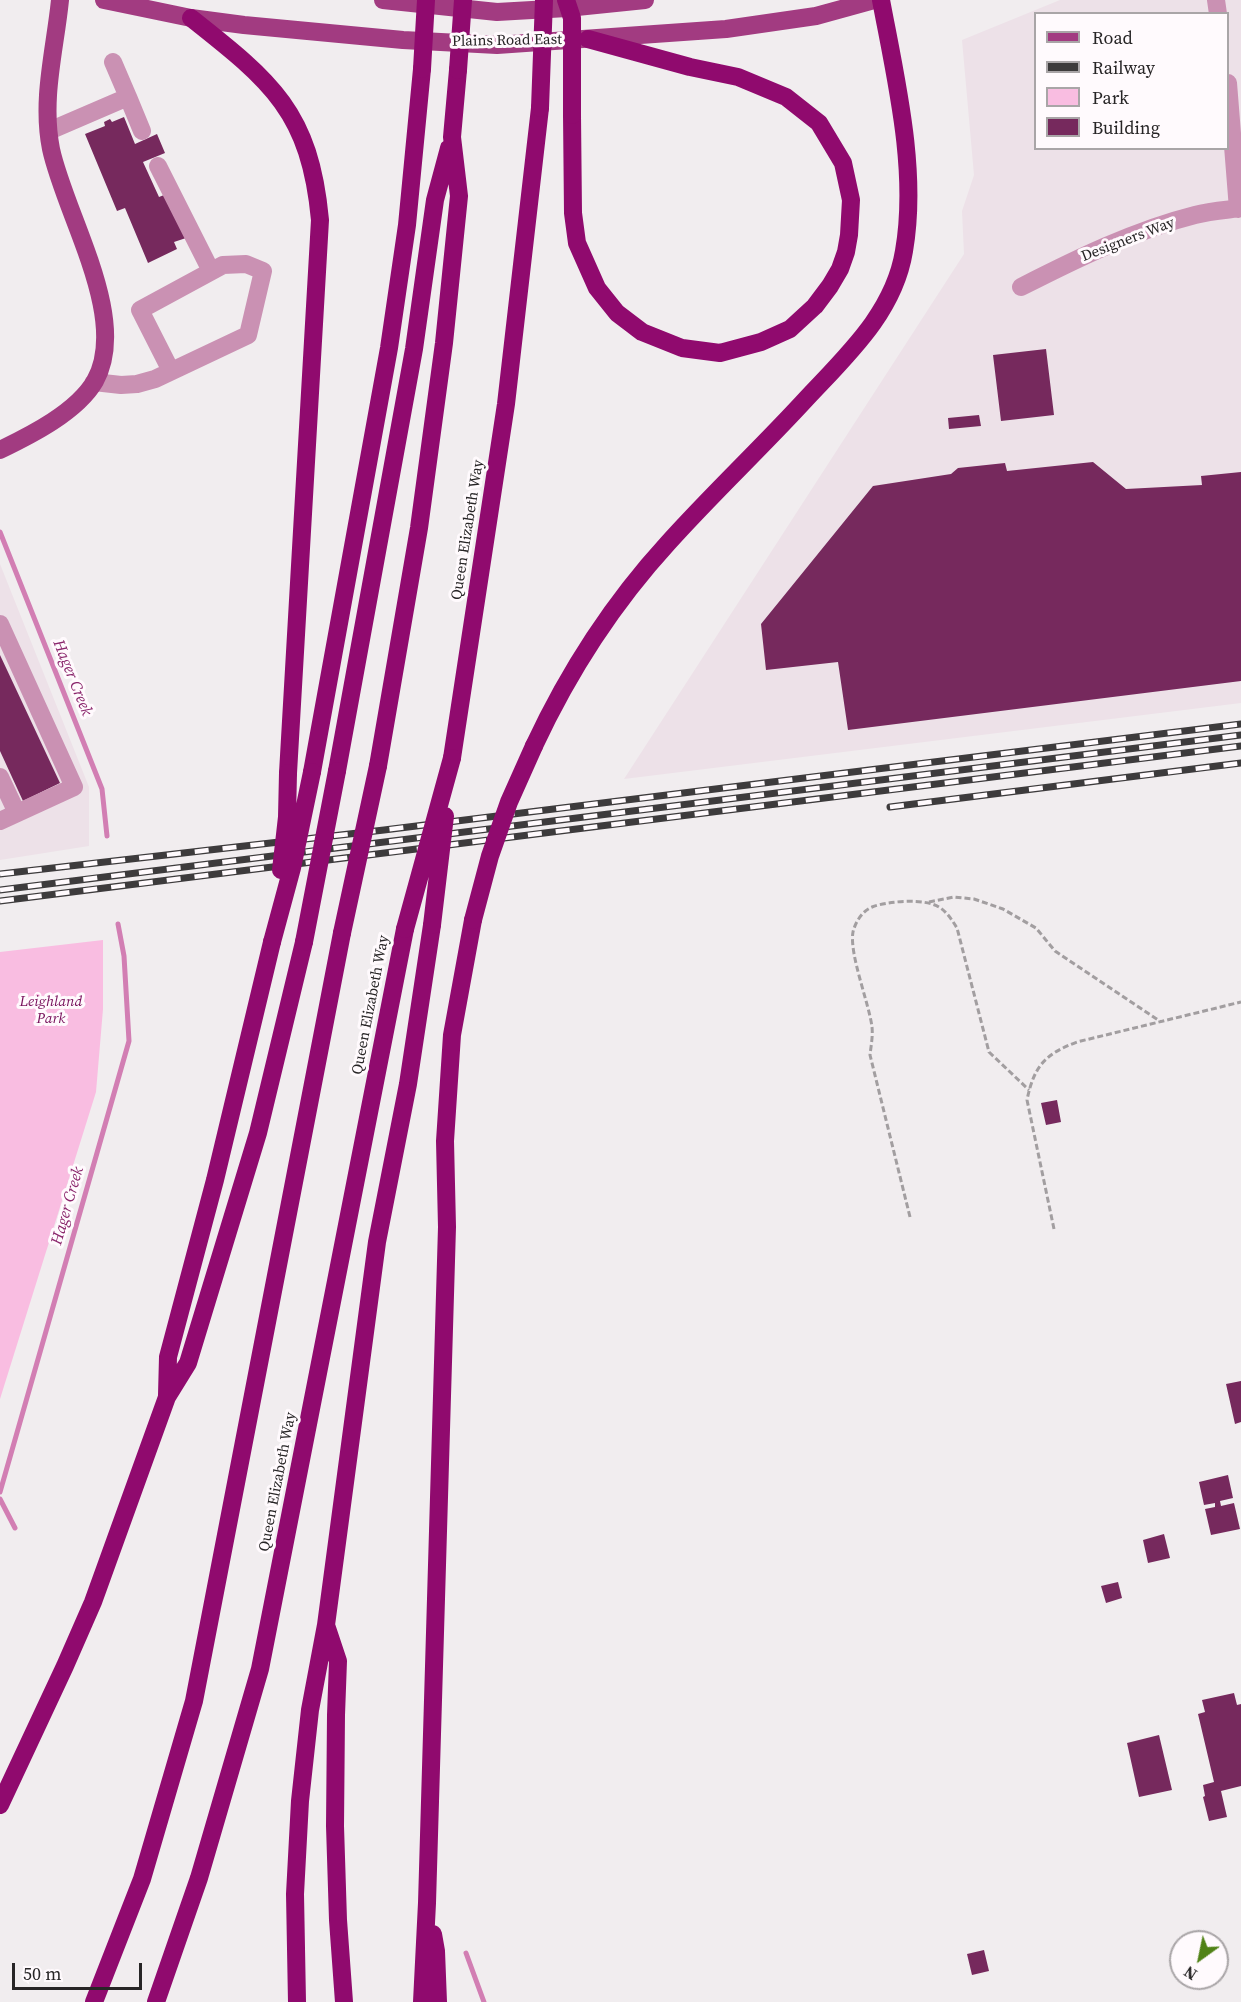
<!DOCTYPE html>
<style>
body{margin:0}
#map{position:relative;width:1241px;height:2002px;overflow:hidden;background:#f1edef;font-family:"Source Serif 4",serif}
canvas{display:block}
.legend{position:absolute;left:1034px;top:12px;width:195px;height:138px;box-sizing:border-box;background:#fffafd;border:2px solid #a9a5a7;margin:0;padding:8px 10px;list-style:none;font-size:18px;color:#272526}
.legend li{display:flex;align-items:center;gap:12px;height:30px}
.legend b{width:30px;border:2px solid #a9a5a7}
.north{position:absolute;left:1169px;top:1930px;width:60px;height:60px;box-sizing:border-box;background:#fffafd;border:2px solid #a9a5a7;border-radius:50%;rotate:213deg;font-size:16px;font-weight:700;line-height:24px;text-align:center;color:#272526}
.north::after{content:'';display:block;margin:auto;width:21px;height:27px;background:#508216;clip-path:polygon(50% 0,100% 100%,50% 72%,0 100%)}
.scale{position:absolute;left:12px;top:1963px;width:130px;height:27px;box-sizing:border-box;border:3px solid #272526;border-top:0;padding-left:8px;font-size:18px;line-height:21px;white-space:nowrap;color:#272526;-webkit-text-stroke:4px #fffafd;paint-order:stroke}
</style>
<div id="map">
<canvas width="1241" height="2002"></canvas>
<ul class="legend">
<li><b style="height:8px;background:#a23b81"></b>Road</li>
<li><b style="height:8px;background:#3d3b3c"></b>Railway</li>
<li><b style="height:16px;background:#f9bde1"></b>Park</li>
<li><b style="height:16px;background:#76295d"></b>Building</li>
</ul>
<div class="north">N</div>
<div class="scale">50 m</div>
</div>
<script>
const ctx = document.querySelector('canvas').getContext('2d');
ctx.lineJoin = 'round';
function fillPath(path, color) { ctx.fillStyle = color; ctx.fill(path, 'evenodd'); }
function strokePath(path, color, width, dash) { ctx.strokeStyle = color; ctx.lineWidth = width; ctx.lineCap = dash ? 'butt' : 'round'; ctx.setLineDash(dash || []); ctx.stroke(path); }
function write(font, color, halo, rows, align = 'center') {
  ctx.font = font + ' "Source Serif 4",serif'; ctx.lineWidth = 6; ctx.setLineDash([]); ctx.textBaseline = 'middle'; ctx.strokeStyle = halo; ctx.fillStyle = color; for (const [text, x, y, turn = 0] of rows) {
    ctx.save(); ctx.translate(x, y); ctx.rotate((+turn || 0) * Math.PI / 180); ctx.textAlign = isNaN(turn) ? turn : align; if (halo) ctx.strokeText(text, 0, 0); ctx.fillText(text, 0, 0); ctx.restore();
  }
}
const built = new Path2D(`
 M1060 0H1241V703L624 779 964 254 962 211 974 175 962 40ZM1036 14H1228V148H1036Z
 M0 564 89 787V846L0 860Z`);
const green = new Path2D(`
 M103 940V1009L96 1092 0 1399V952Z`);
const stream = new Path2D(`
 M0 532 102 789 107 836
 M0 1492 129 1041 124 956 118 924
 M0 1499 15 1528
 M466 1953 484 2002`);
const building = new Path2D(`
 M124 117 135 144 157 134 165 153 143 162 159 197 164 195 186 238 174 242 177 249 148 263 125 208 117 211 85 134 105 126 104 122 110 119 112 122Z
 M1046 349 1054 415 1001 421 993 355Z
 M979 415 981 426 949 429 948 418Z
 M1093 462 1126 489 1202 485 1201 476 1241 472V681L848 730 838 662 766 670 761 624 873 486 951 474 958 468 1005 463 1007 471Z
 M0 655 60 783 23 801 0 751Z
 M1057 1100 1061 1122 1046 1125 1041 1103Z
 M1241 1381V1422L1235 1424 1226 1384Z
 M1228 1475 1233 1498 1220 1501 1221 1506 1234 1503 1240 1529 1211 1535 1205 1509 1215 1507V1503L1204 1505 1199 1482Z
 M1164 1534 1170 1558 1148 1563 1143 1540Z
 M1118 1582 1122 1598 1106 1603 1101 1586Z
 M1234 1693 1237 1705 1241 1704V1786L1221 1791 1227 1817 1209 1821 1203 1797 1205 1796 1203 1785 1214 1782 1198 1714 1205 1712 1202 1700Z
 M1159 1735 1172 1790 1139 1797 1127 1743Z
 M984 1950 989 1971 972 1975 967 1954Z`);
const path = new Path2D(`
 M929 902 954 897 974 899 1003 909 1036 928 1055 951 1161 1022
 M910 1217 870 1055C871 1046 873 1036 872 1027 869 1003 849 954 853 932 855 923 862 911 872 907 888 901 924 898 939 907 947 912 952 920 957 928L989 1052 1029 1090
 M1054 1229 1027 1100C1034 1066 1045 1054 1077 1042L1241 1002`);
const minor = new Path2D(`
 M1216 0 1218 14
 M113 62 128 97
 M1228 83 1238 209
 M49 131 128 97 142 131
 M158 166 211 271
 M1021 287C1076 259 1135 230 1195 215 1210 211 1226 210 1241 208
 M94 382 121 385 137 384 155 379 248 335 263 271 246 264 223 265 140 310 171 371
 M0 624 74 787 0 821
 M0 777 17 813`);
const major = new Path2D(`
 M104 0 191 18 244 25 403 40 497 45 726 29 816 16 874 0
 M383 0 497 12 567 8 645 0
 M0 450C31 435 77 412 95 381 130 318 65 215 51 149 41 99 55 50 60 0`);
const highway = new Path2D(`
 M191 18C272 82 310 112 320 220L288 773
 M572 115 573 213 577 243 597 288 617 313 642 332 682 348 720 353 761 342 790 329 815 306 830 286 840 269 846 252 849 235 851 200 843 163 819 123 786 97 738 77 690 67 588 39
 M534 746C568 673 614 602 668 543 712 494 761 448 806 399 846 356 894 313 904 251 918 171 896 80 881 0
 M452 758 506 404 540 108
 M378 766 419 528 444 343 459 196 452 137 458 70
 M337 771 414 349 435 200 449 148
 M312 772 389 348 407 225 422 69
 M167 1395 168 1357 215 1180 272 942
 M326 1625 338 1661 336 1715 335 1826 338 1920 344 2002
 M0 1805 65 1666 93 1602 167 1397 188 1363 258 1133 304 942
 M433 1934 436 1951 438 2002
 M94 2002 142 1879 194 1701 342 933
 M156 2002 199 1878 260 1669 405 929
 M297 2002 295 1894 300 1801 310 1710 326 1625 377 1242 408 1084 432 925
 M422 2002 427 1903 447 1227 445 1141 452 1035 473 920`);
const rail = new Path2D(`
 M890 807 1241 763
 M0 874 384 830 1241 724
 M0 890 1241 735
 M0 901 1241 746`);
const highwayBridge = new Path2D(`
 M566 0 572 18V115
 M422 69 426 0
 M458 70 463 0
 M540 108 544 0
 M281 870 287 817 288 773
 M473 920 490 856 509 802 534 746
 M432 925 445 816
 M405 929 452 758
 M342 933 378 766
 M272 942 292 868 312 772
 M304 942 337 771`);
const streetNames = [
 ["Plains Road East",507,41,-1],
 ["Designers Way",1128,240,-21],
 ["Queen Elizabeth Way",468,530,-81],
 ["Queen Elizabeth Way",371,1005,-79],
 ["Queen Elizabeth Way",278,1482,-79]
];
const parkNames = [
 ["Leighland",51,1002],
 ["Park",51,1019]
];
const waterNames = [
 ["Hager Creek",72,678,68],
 ["Hager Creek",68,1206,-74]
];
fillPath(built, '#ede1e8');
fillPath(green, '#f9bde1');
strokePath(stream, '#d27eb3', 5);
fillPath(building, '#76295d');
strokePath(path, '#a29ea0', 3, [6, 3]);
strokePath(minor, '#ca91b3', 18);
strokePath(major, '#a23b81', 18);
strokePath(highway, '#900a6e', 18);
strokePath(rail, '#3d3b3c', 7);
strokePath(rail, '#fffafd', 4.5, [14]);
strokePath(highwayBridge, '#900a6e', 18);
write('15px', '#272526', '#fffafd', streetNames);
write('italic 15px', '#77105b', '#fffafd', parkNames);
write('italic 16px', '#8a266c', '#fffafd', waterNames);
</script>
